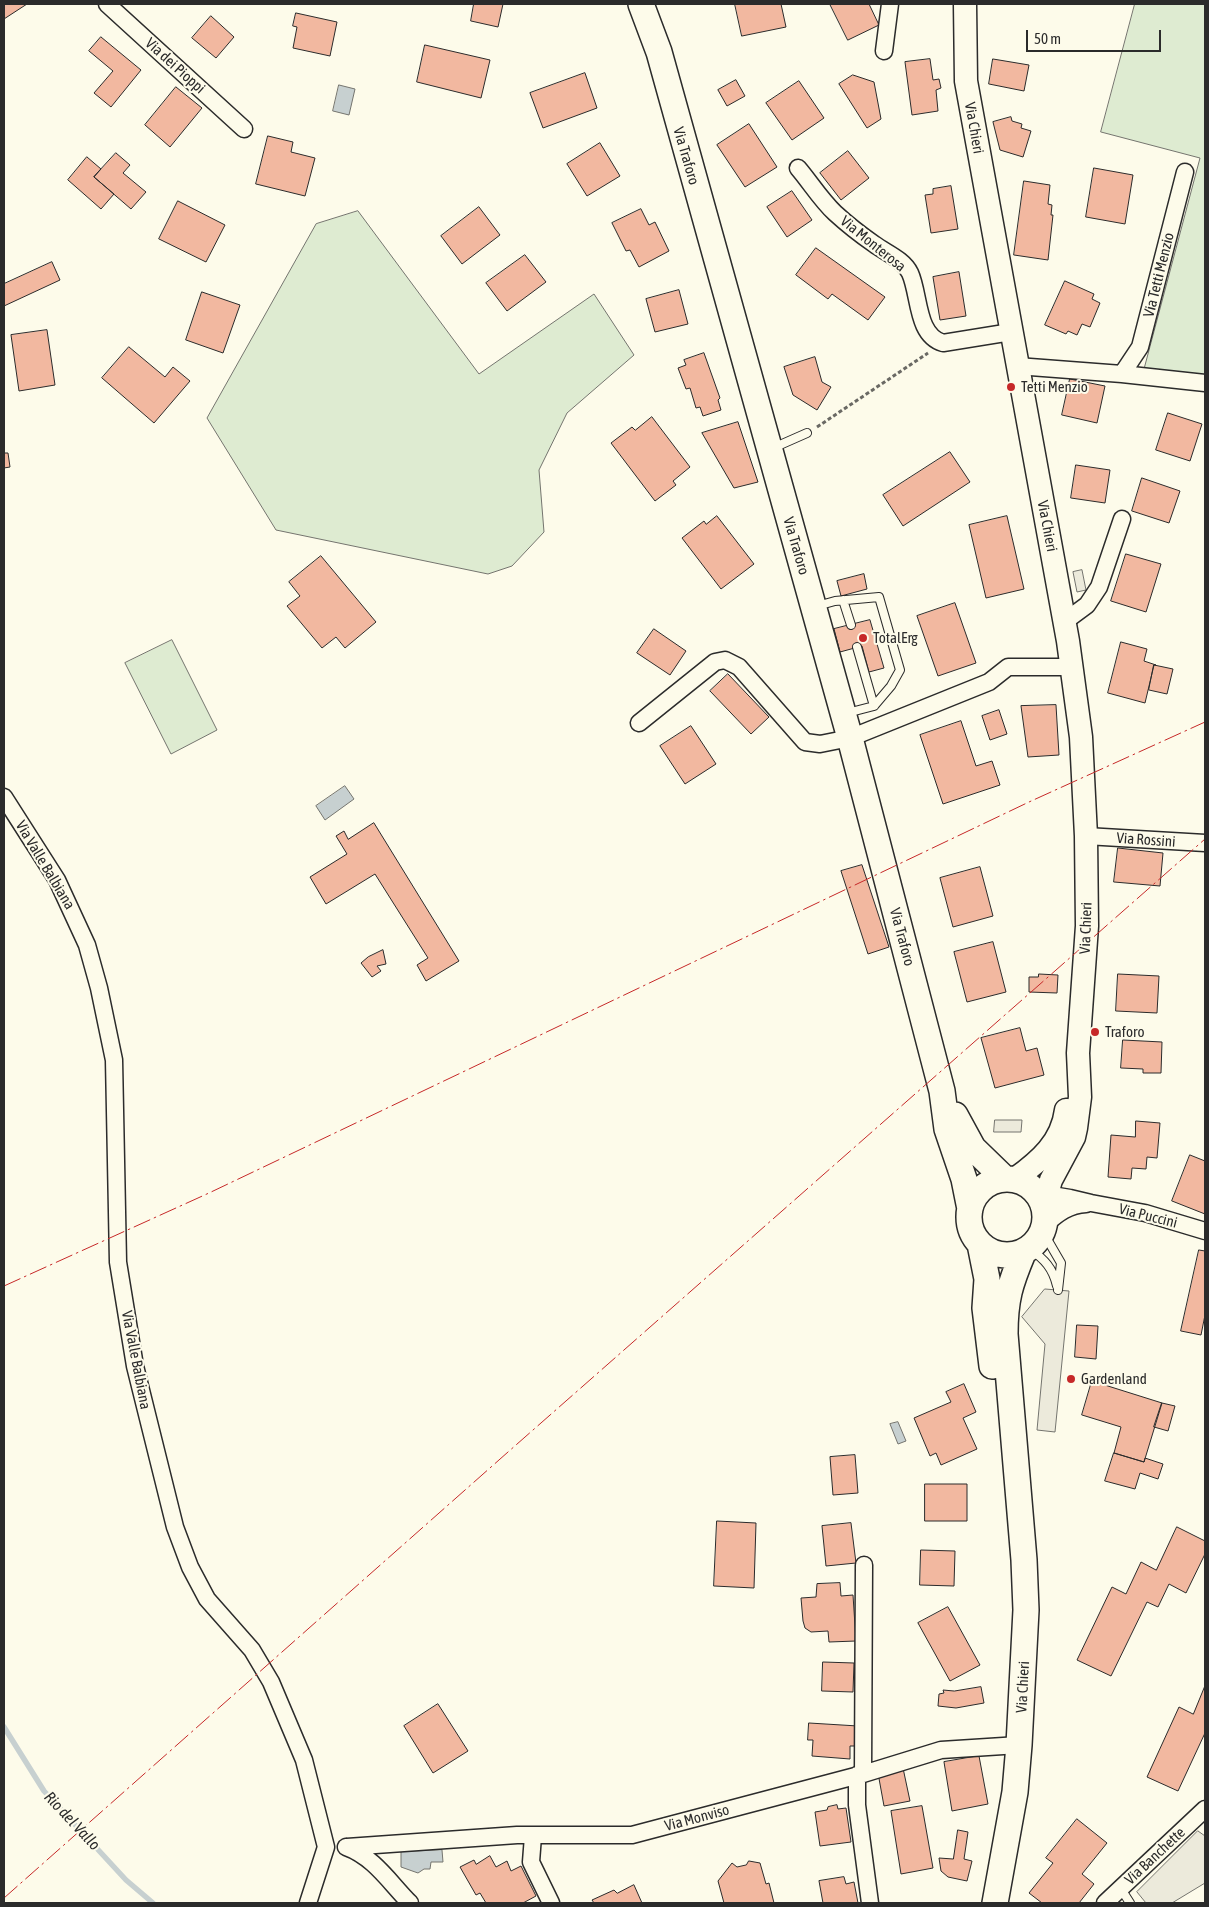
<!DOCTYPE html>
<style>
body{margin:0}
#map{position:relative;width:1209px;height:1907px;overflow:hidden;background:#fdfbea;font-family:"Asap Condensed",sans-serif}
canvas{display:block}
.frame{position:absolute;inset:0;border:5px solid #2b2b2b;pointer-events:none}
.scale{position:absolute;left:1026px;top:30px;width:135px;height:22px;box-sizing:border-box;border:2px solid #2b2b2b;border-top:0;padding-left:6px;font-size:15px;line-height:18px;white-space:nowrap;color:#2b2b2b;-webkit-text-stroke:4px #fdfbea;paint-order:stroke}
</style>
<div id="map">
<canvas width="1209" height="1907"></canvas>
<div class="frame"></div>
<div class="scale">50 m</div>
</div>
<script>
const ctx = document.querySelector('canvas').getContext('2d');
ctx.lineJoin = 'round';
function fillPath(path, color) { ctx.fillStyle = color; ctx.fill(path, 'evenodd'); }
function strokePath(path, color, width, dash) { ctx.strokeStyle = color; ctx.lineWidth = width; ctx.lineCap = dash ? 'butt' : 'round'; ctx.setLineDash(dash || []); ctx.stroke(path); }
function write(font, color, halo, rows, align = 'center') {
  ctx.font = font + ' "Asap Condensed",sans-serif'; ctx.lineWidth = 4; ctx.setLineDash([]); ctx.textBaseline = 'middle'; ctx.strokeStyle = halo; ctx.fillStyle = color; for (const [text, x, y, turn = 0] of rows) {
    ctx.save(); ctx.translate(x, y); ctx.rotate((+turn || 0) * Math.PI / 180); ctx.textAlign = isNaN(turn) ? turn : align; if (halo) ctx.strokeText(text, 0, 0); ctx.fillText(text, 0, 0); ctx.restore();
  }
}
const green = new Path2D(`
 M1135 4H1205V375L1144 369 1200 158 1101 132Z
 M358 211 479 374 594 294 634 355 567 413 539 470 544 532 512 566 488 574 276 530 207 418 316 224Z
 M172 640 217 730 171 754 125 663Z`);
const parking = new Path2D(`
 M1082 570 1086 590 1077 592 1073 572Z
 M995 1120H1022L1021 1132H994Z
 M1045 1289 1069 1291 1055 1432 1037 1430 1045 1344 1022 1317Z
 M1198 1831 1205 1836V1883L1172 1903H1146L1137 1892Z`);
const water = new Path2D(`
 M339 85 355 89 349 115 333 111Z
 M345 786 354 799 325 820 316 806Z
 M898 1422 906 1441 898 1444 890 1424Z
 M442 1850 443 1862H431L430 1869H424L418 1873 401 1867V1852Z`);
const stream = new Path2D(`
 M4 1727 44 1791 126 1880 153 1903`);
const building = new Path2D(`
 M4 4H27L4 19Z
 M474 4H503L498 27 471 21Z
 M735 4H781L786 27 742 36Z
 M830 4H869L879 25 848 40Z
 M296 13 337 22 330 56 293 48 297 27 293 26Z
 M211 16 234 37 216 58 192 38Z
 M101 37 141 70 111 107 94 93 113 71 89 51Z
 M425 45 490 60 481 98 417 82Z
 M930 59 933 80 939 79 941 88 936 90 938 111 912 115 905 62Z
 M993 59 1029 65 1024 91 989 84Z
 M585 73 597 108 543 128 530 93Z
 M853 75 874 82 881 119 867 128 839 84Z
 M736 80 745 96 727 106 718 90Z
 M799 81 824 118 792 140 766 103Z
 M176 87 202 108 170 147 145 125Z
 M1011 117 1012 121 1022 124 1021 128 1031 131 1023 157 1000 150 993 122Z
 M749 124 777 167 745 187 717 145Z
 M268 136 293 142 291 152 315 158 305 196 256 184Z
 M600 143 620 176 587 196 567 164Z
 M848 151 869 178 841 200 820 173Z
 M116 153 130 165 123 173 146 192 131 209 94 177Z
 M87 157 101 169 94 177 114 194 101 209 68 180Z
 M1094 168 1133 175 1125 224 1086 217Z
 M1024 181 1050 185 1048 204 1052 205 1051 215H1053L1048 260 1014 255Z
 M951 186 958 229 931 233 925 195 933 194V189Z
 M792 191 812 220 787 237 767 207Z
 M178 201 225 225 206 262 159 239Z
 M479 207 500 235 462 264 441 236Z
 M641 209 649 225 655 222 669 251 639 267 630 250 626 251 612 223Z
 M816 248 885 297 868 320 832 294 828 299 796 275Z
 M525 255 546 282 507 311 486 283Z
 M52 262 60 280 4 306V284Z
 M959 272 966 316 940 320 933 277Z
 M1065 281 1094 294 1092 299 1100 303 1090 327 1082 324 1077 335 1068 331 1066 334 1045 325Z
 M679 290 688 324 655 332 646 299Z
 M202 292 240 305 223 353 186 340Z
 M47 330 55 385 19 391 11 335Z
 M129 347 165 377 173 367 190 381 154 423 102 378Z
 M704 353 720 398 718 400 721 410 703 416 700 407 696 408 690 388 686 389 678 368 686 365 684 360Z
 M815 357 822 382 831 387 817 410 793 395 784 367Z
 M1070 379 1105 386 1097 423 1062 415Z
 M1168 413 1202 424 1190 461 1156 450Z
 M652 417 690 467 673 481 676 485 655 501 611 443 632 427 635 430Z
 M738 422 758 482 734 488 702 433Z
 M950 452 970 482 903 526 883 495Z
 M4 453H8L10 467 4 468Z
 M1076 465 1110 470 1105 503 1071 498Z
 M1142 478 1180 491 1169 523 1132 511Z
 M717 516 754 564 721 589 682 538 704 521 706 524Z
 M1007 516 1024 589 986 598 969 525Z
 M1126 554 1161 564 1146 612 1111 601Z
 M321 556 376 622 345 648 336 637 322 648 287 606 300 596 289 582Z
 M864 574 867 589 841 596 837 581Z
 M955 603 976 663 938 676 917 616Z
 M870 620 884 668 869 672 862 646 840 652 834 629Z
 M654 629 686 651 670 675 637 653Z
 M1121 642 1147 649 1144 661 1156 665H1154L1145 703 1108 693Z
 M1154 665 1173 669 1167 694 1149 690Z
 M728 674 769 717 751 734 710 691Z
 M1056 705 1059 755 1028 757 1021 706Z
 M999 710 1007 734 990 740 982 716Z
 M961 721 976 766 992 761 1000 785 943 804 920 735Z
 M691 726 716 764 685 784 660 746Z
 M374 823 459 961 426 981 417 965 428 958 375 874 326 904 310 877 347 854 336 836 344 831 348 839Z
 M1118 848 1163 853 1160 886 1114 882Z
 M862 865 889 947 868 954 841 871Z
 M980 867 993 916 953 927 940 878Z
 M993 942 1006 992 967 1002 954 952Z
 M383 950 386 964 377 966 381 971 372 977 361 963 368 957Z
 M1039 974 1058 975 1057 993 1029 992V977H1038Z
 M1118 974 1159 976 1157 1013 1116 1011Z
 M1020 1028 1026 1051 1037 1048 1044 1075 995 1088 981 1038Z
 M1123 1040 1162 1042 1161 1073H1143V1069L1121 1068Z
 M1136 1121 1160 1123 1157 1158 1147 1157 1146 1169 1132 1168 1131 1179 1108 1177 1111 1135 1135 1137Z
 M1190 1155 1205 1161V1214L1172 1201Z
 M1199 1250 1205 1251V1315L1201 1335 1181 1331Z
 M1077 1325 1098 1326 1096 1359 1075 1357Z
 M1092 1381 1162 1403 1144 1462 1114 1453 1121 1427 1082 1415Z
 M964 1384 976 1412 963 1418 977 1449 941 1465 936 1453 930 1456 914 1418 951 1402 946 1392Z
 M1162 1403 1175 1406 1168 1431 1154 1427Z
 M1114 1453 1144 1462 1145 1458 1163 1464 1158 1479 1140 1473 1135 1489 1105 1481Z
 M855 1455 858 1493 833 1495 830 1457Z
 M925 1484H967V1521H925Z
 M717 1521 756 1523 754 1588 714 1586Z
 M851 1523 856 1563 826 1566 822 1526Z
 M1177 1527 1205 1541V1554L1186 1593 1169 1584 1158 1607 1147 1602 1111 1676 1077 1660 1112 1587 1126 1594 1141 1562 1156 1570Z
 M921 1550 955 1551 954 1586 920 1585Z
 M840 1583 841 1596 853 1595 856 1641 829 1642 828 1631 811 1632 805 1628 803 1621 801 1598 816 1597 817 1584Z
 M948 1607 980 1665 950 1681 918 1623Z
 M823 1662 854 1663 853 1692 822 1691Z
 M1205 1686V1733L1178 1791 1147 1777 1179 1707 1193 1714Z
 M981 1687 984 1703 956 1708 938 1706 939 1694 944 1693 943 1690 954 1691Z
 M438 1704 468 1751 433 1773 404 1726Z
 M809 1723 858 1726 857 1746H850V1759L812 1756 813 1740H808Z
 M979 1756 988 1804 952 1811 944 1762Z
 M903 1768 910 1801 884 1806 878 1773Z
 M837 1805 838 1809 846 1808 851 1842 820 1846 815 1812 827 1810 828 1807Z
 M922 1806 933 1868 901 1874 891 1811Z
 M1077 1819 1107 1843 1082 1874 1094 1884 1079 1903H1042L1029 1893 1053 1863 1046 1858Z
 M958 1830 968 1832 964 1859 972 1861 967 1881 948 1877 941 1871 939 1858 953 1859Z
 M490 1856 496 1867 507 1861 511 1871 521 1866 536 1896 523 1903H486L480 1893 476 1895 460 1867 474 1860 476 1864Z
 M749 1861 760 1863 766 1884 769 1883 774 1903H724L718 1881 732 1863 737 1867 746 1865Z
 M844 1877 846 1884 854 1882 858 1903H823L819 1881Z
 M634 1885 642 1903H594L592 1900 614 1890 617 1893Z`);
const path = new Path2D(`
 M817 427 928 353`);
const service = new Path2D(`
 M773 448 807 433
 M843 600 851 625
 M817 606 835 601 879 597 900 670 891 686 874 706 847 713
 M857 647 874 706
 M1043 1232 1061 1263 1058 1290
 M1030 1249C1044 1259 1053 1268 1057 1286
 M1121 1889 1130 1903`);
const minor = new Path2D(`
 M107 4 244 129
 M884 51 890 4
 M798 168C810 182 821 200 835 213 847 224 861 235 874 244 886 253 903 259 910 273 920 295 916 335 943 343L1011 332
 M1017 366 1122 374 1205 383
 M1122 374 1140 347 1185 172
 M1064 622 1087 605 1099 587 1122 519
 M639 723 715 662 725 660 739 667 805 742 820 744 850 738 989 682 1008 667H1072
 M4 797 57 880 87 945 99 988 114 1060 118 1262 135 1366 175 1527 190 1567 207 1599 252 1650 271 1682 304 1760 326 1847 308 1903
 M1086 836 1205 843
 M1044 1205 1058 1196 1070 1198 1091 1203 1145 1213 1205 1231
 M1046 1224C1058 1213 1069 1205 1086 1204
 M863 1774 864 1565
 M857 1775V1805L870 1903
 M533 1836 531 1862 551 1903
 M346 1847C374 1857 390 1883 410 1903
 M347 1847 517 1835H632L863 1774 941 1750 1019 1745
 M1105 1903 1205 1809`);
const secondary = new Path2D(`
 M965 4 966 81 1068 641 1081 737 1086 836 1087 926 1078 1053 1080 1097 1076 1128 1074 1137 1051 1180 1044 1205
 M1015 1179C1040 1161 1062 1142 1066 1110`);
const primary = new Path2D(`
 M641 4 659 52 850 738 942 1091 947 1129 964 1179 970 1209
 M955 1115 973 1148 1005 1179
 M969 1217a38 38 0 1 1 76 0a38 38 0 1 1-76 0Z
 M980 1244 987 1279 985 1308 992 1366
 M995 1903 1015 1792 1019 1745 1026 1610 1024 1560 1005 1334C1005 1299 1010 1284 1023 1253`);
const power = new Path2D(`
 M4 1286 209 1193 1029 802 1205 722
 M4 1898 508 1452 1205 839`);
const markers = [
 [1011,387,5,"#c62828"],
 [863,638,5,"#c62828"],
 [1095,1032,5,"#c62828"],
 [1071,1379,5,"#c62828"]
];
const streetNames = [
 ["Via dei Pioppi",175,66,42],
 ["Via Chieri",974,128,80],
 ["Via Traforo",686,156,74],
 ["Via Monterosa",873,244,39],
 ["Via Tetti Menzio",1159,275,-76],
 ["Via Chieri",1047,526,79],
 ["Via Traforo",796,546,74],
 ["Via Rossini",1146,840,4],
 ["Via Valle Balbiana",45,865,59],
 ["Via Chieri",1086,928,-88],
 ["Via Traforo",902,937,75],
 ["Via Puccini",1148,1216,14],
 ["Via Valle Balbiana",136,1360,79],
 ["Via Chieri",1023,1687,-87],
 ["Via Monviso",697,1818,-15],
 ["Via Banchette",1155,1856,-43]
];
const poiNames = [
 ["Tetti Menzio",1021,387],
 ["TotalErg",873,638],
 ["Traforo",1105,1032],
 ["Gardenland",1081,1379]
];
const waterNames = [
 ["Rio del Vallo",72,1821,47]
];
fillPath(green, '#deebd1');
strokePath(green, '#74746e', 1);
fillPath(parking, '#eceadb');
strokePath(parking, '#74746e', 1);
fillPath(water, '#c7d0d0');
strokePath(water, '#74746e', 1);
strokePath(stream, '#c7d0d0', 5.5);
fillPath(building, '#f2b8a0');
strokePath(building, '#2b2b2b', 1);
strokePath(service, '#2b2b2b', 10);
strokePath(minor, '#2b2b2b', 19);
strokePath(secondary, '#2b2b2b', 25);
strokePath(primary, '#2b2b2b', 28);
strokePath(path, '#6a6964', 3, [4, 2.5]);
strokePath(service, '#fdfbea', 8);
strokePath(minor, '#fdfbea', 16);
strokePath(secondary, '#fdfbea', 22);
strokePath(primary, '#fdfbea', 25);
strokePath(power, '#c62828', 1, [18, 4, 2.5, 4]);
for (const [x, y, r, color] of markers) { const dot = new Path2D(); dot.arc(x, y, r, 0, 2 * Math.PI); ctx.fillStyle = color; ctx.fill(dot); strokePath(dot, '#fdfbea', 2); }
write('15px', '#2b2b2b', '#fdfbea', streetNames);
write('15px', '#2b2b2b', '#fdfbea', poiNames, 'left');
write('italic 16px', '#2b2b2b', '#fdfbea', waterNames);
</script>
